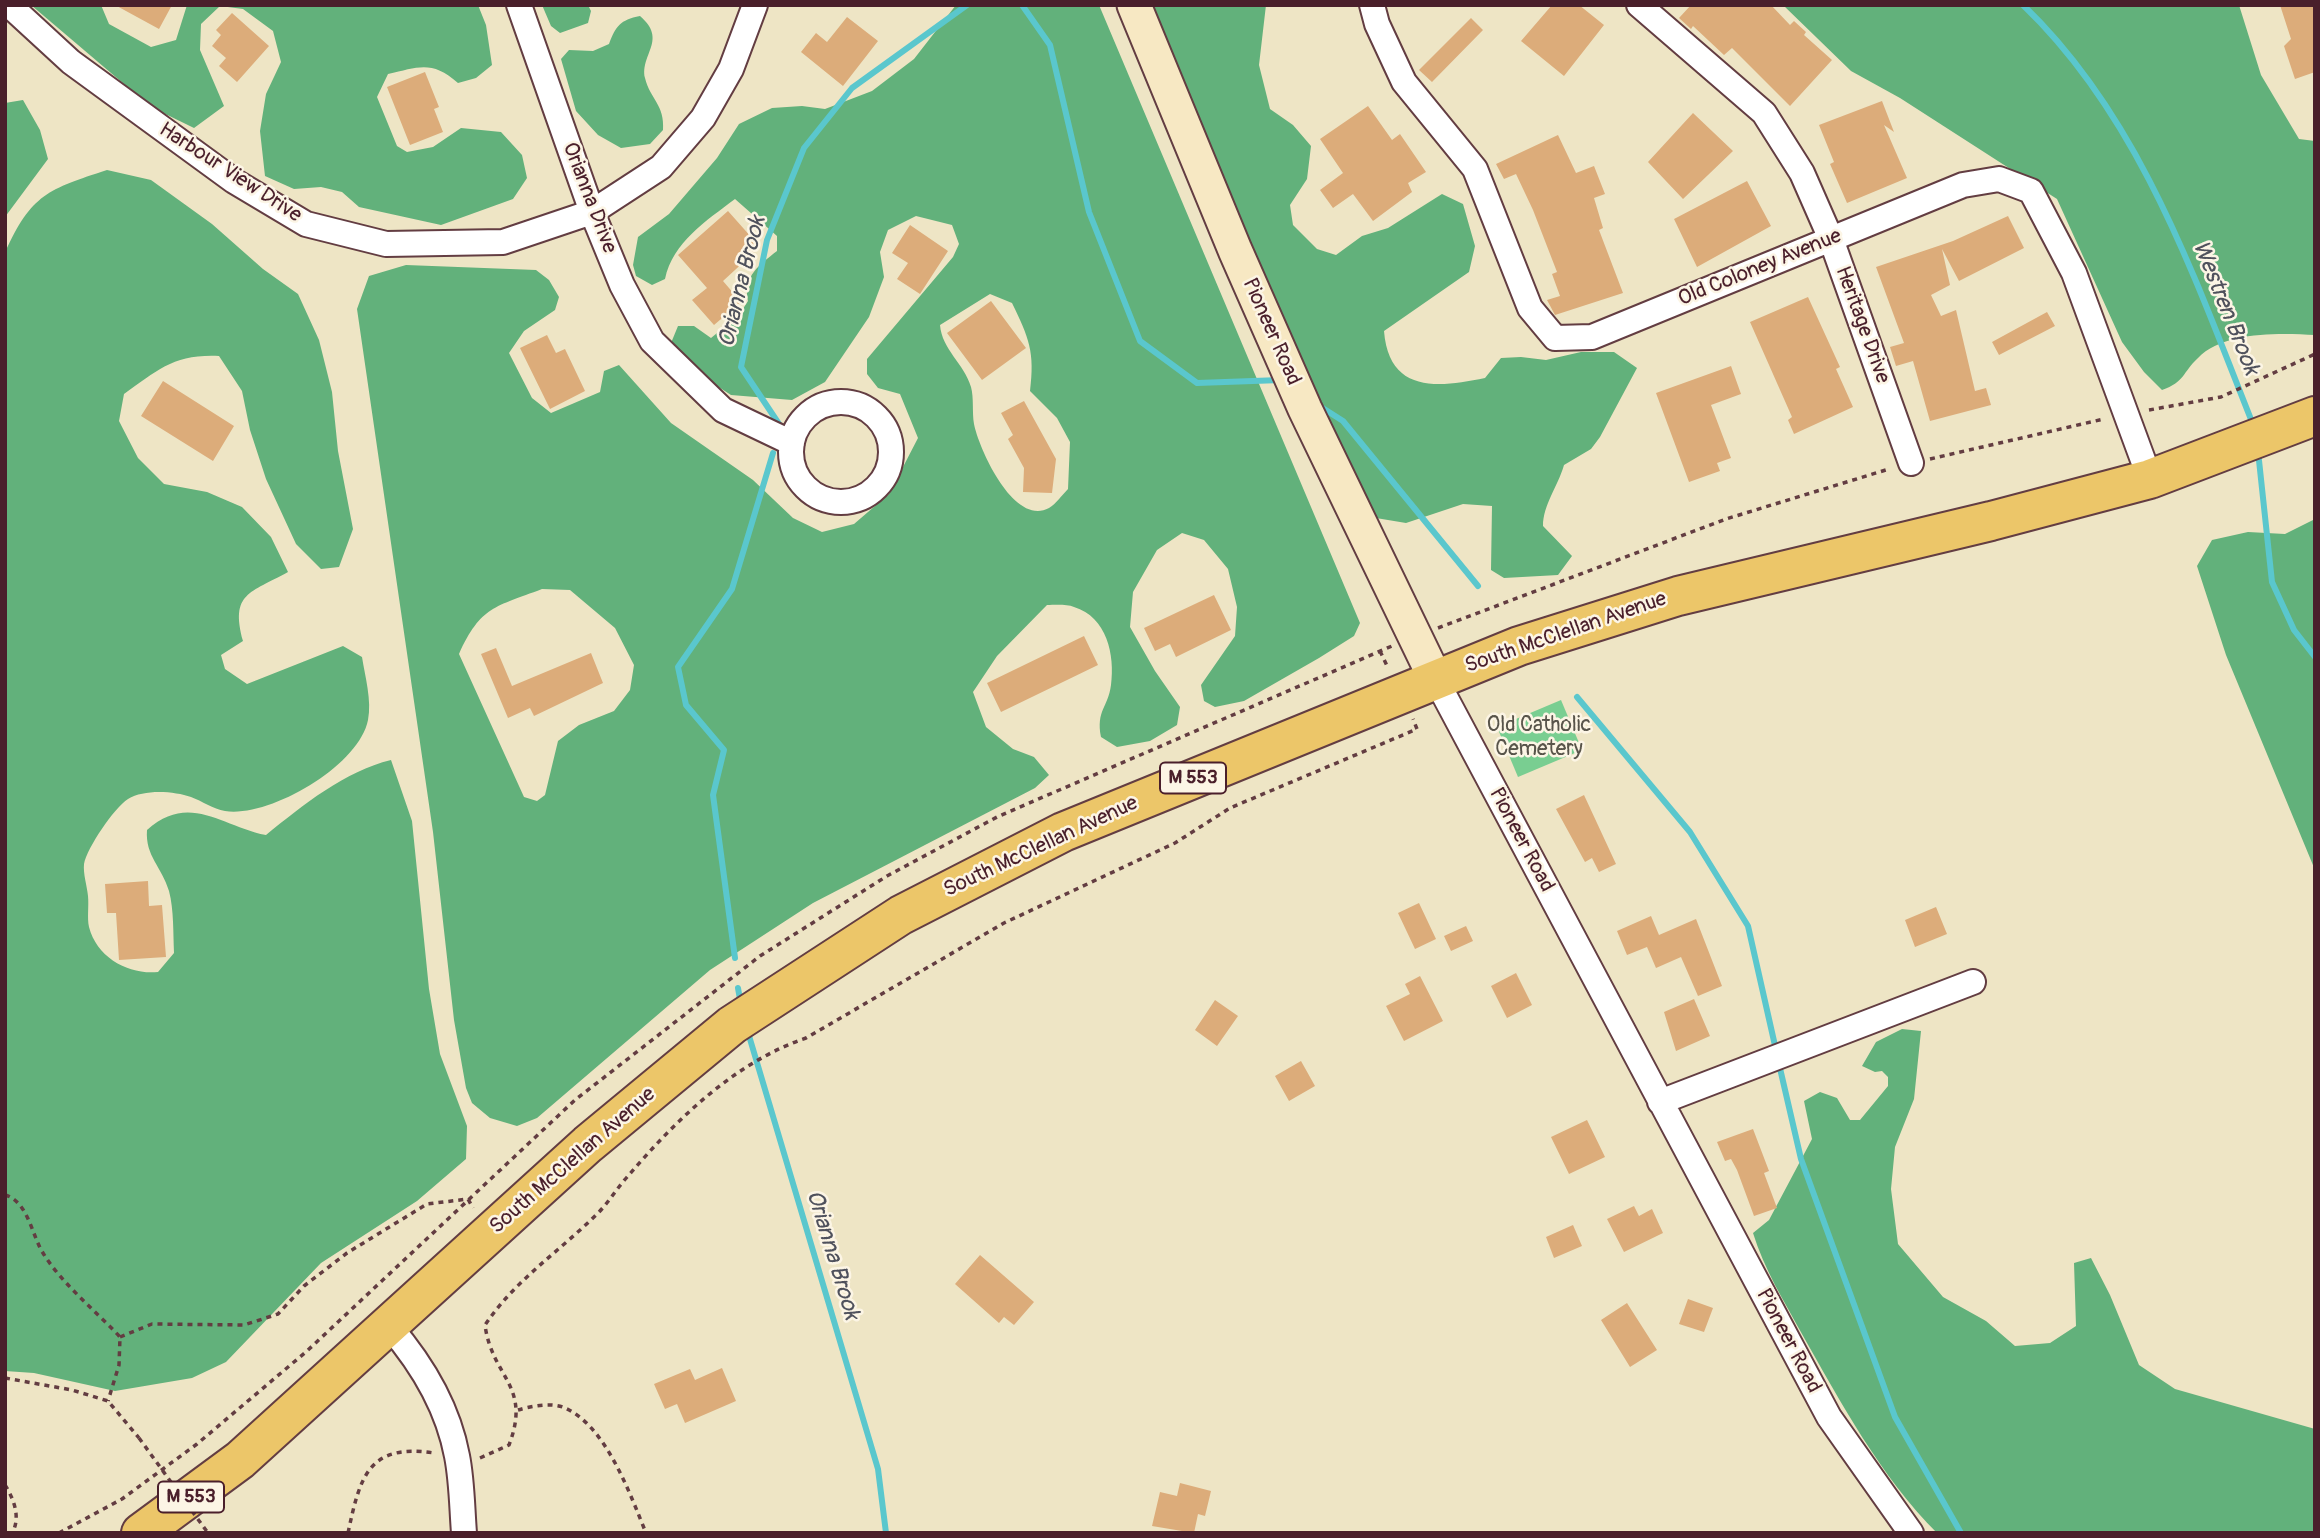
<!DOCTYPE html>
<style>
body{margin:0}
#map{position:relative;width:2320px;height:1538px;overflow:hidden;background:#eee5c5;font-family:Pangolin,sans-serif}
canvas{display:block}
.frame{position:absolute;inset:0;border:7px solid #4a1f2b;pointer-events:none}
</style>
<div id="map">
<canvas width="2320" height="1538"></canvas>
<div class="frame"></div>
</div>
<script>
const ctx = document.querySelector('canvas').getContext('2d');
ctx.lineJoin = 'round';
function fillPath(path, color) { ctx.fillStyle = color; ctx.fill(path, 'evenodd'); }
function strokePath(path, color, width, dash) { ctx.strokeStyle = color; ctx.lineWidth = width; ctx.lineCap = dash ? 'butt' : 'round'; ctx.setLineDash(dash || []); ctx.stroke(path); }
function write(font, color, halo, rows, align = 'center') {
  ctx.font = font + ' Pangolin,sans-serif'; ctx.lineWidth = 5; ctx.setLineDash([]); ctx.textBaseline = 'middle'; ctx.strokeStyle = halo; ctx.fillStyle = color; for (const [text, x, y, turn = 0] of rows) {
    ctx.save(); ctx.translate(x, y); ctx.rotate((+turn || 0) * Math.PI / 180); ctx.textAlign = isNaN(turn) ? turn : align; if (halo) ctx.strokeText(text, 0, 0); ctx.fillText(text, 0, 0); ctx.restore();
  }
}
const green = new Path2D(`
 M1561 700 1582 750 1518 777 1497 727Z`);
const forest = new Path2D(`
 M31 5H101L109 24 151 47 176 40 187 5H478L486 25 492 65 476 78 458 83C432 60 419 67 388 74L377 97 397 146 407 152 433 147 461 128 501 132 522 155 527 178 513 199 441 225 359 207 342 192 321 187 294 189 265 176 260 131 266 94 281 62 273 31 243 9 220 6 201 24 200 50 224 106 194 128 151 107Z
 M542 5H588L591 11 588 23 560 33 551 26Z
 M956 5H1099L1360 623 1354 636 1319 658 1244 701 1215 707 1204 701 1201 685 1235 636 1237 607 1228 569 1204 540 1182 533 1157 550 1133 592 1130 627 1155 671 1180 707 1177 725 1150 741 1117 747 1101 737C1096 710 1108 708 1111 685 1115 655 1107 617 1074 607 1067 604 1055 605 1047 605L997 656 973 692 986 727 1013 749 1034 757 1049 775 1035 788 813 903 710 970 537 1118 517 1126 490 1118 472 1103 466 1088 454 1020 433 832 357 309 369 276 406 265 536 270 549 280 559 297 555 310 524 331 509 353 532 398 551 413 600 392 604 371 619 365 671 423 753 480 793 518 822 532 854 524 889 494 918 438 900 394 878 388 867 374V359L953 257 959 244 952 225 916 216 888 230 880 252 884 277 869 317 825 382 792 400 731 395 700 375 671 343 678 326H694L711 338 739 315 748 301C743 276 759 265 777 251V236L735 199C706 221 673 242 665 279L652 285 636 276 633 265 638 237 669 214 717 158 739 124 772 108 802 106 825 109 872 91 914 59ZM990 294 1012 303C1029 338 1035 352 1030 391L1057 418 1070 442 1068 489C1062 495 1056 504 1049 508 1014 527 979 449 974 424 972 412 974 398 971 387 964 363 942 350 940 325ZM542 589 570 590 615 628 634 665 630 690 614 711 579 725 558 741 545 795 537 801 524 797 459 654C481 606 495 607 542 589Z
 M1144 5H1266L1259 65 1270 109 1293 125 1311 146 1307 179 1290 205 1293 225 1317 249 1336 255 1362 236 1388 228 1442 194 1463 204 1475 246 1469 272 1384 331C1389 393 1437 388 1485 378L1501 358 1521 357 1546 360 1581 352H1614L1637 368 1600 437 1591 449 1564 465C1558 486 1543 505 1543 526L1572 556 1558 575 1504 578 1491 570 1492 506 1463 504 1406 523 1376 518 1330 439Z
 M1783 5H2239L2261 75 2299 139 2315 141V335C2281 333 2223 331 2198 358 2182 373 2185 382 2162 390L2144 372 2122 342 2057 199 1900 98 1851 71Z
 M640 16C668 40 640 54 645 78 650 99 665 105 663 130L650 144 621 148 598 135 576 111 561 59 569 50 593 51 609 44C616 26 620 20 640 16Z
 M23 100 40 130 48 159 5 217V103Z
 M107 170 151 180 212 224 263 269 298 294 319 340 332 392 338 451 353 529 339 567 321 569 296 544 266 479 250 430 242 391 219 356C174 354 158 370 124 394L119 421 138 458 164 484 207 492 242 507 271 537 288 572C250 593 230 593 243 641L221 655 225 669 247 684 343 646 362 657C365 676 372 701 368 720 359 766 269 818 225 811 213 809 202 801 191 797 174 791 144 789 128 799 114 808 87 848 84 864 83 874 87 886 88 896 89 906 87 918 89 927 97 958 129 975 158 972L174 953C173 933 174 910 169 891 162 867 145 856 147 830 189 792 221 826 266 835 303 805 345 771 391 760L412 821 429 989 440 1054 467 1126 466 1159 417 1201 321 1263 226 1362 192 1378 115 1391 34 1373 5 1371V253C31 194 49 189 107 170Z
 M2315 519V870L2226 655 2197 566 2212 540 2248 532 2285 534Z
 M1902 1029 1921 1031 1914 1099 1895 1147 1891 1189 1898 1244 1943 1297 1986 1321 2015 1346 2050 1343 2076 1326 2074 1263 2091 1258 2110 1295 2139 1365 2175 1389 2315 1429V1533H1937C1881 1477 1841 1403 1802 1334 1784 1301 1764 1269 1753 1233L1769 1220 1812 1139 1804 1101 1820 1092 1837 1098 1850 1120H1860L1888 1086V1077L1882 1071 1875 1072 1862 1066 1876 1042Z`);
const stream = new Path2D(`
 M1022 5 1050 45 1089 212 1140 341 1197 383 1281 380
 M2023 5C2141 118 2195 279 2254 427
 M1321 407 1343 421 1478 586
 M781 427 741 367 767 240 804 148 852 88 967 5
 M2258 451 2272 582 2294 630 2315 657
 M1577 697 1690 832 1748 926 1776 1050
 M735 958 713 795 724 750 686 705 678 667 732 589 773 453
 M738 988 741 1005
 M747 1029 878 1469 886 1533
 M1779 1064 1801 1159 1895 1417 1961 1533`);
const building = new Path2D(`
 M115 5H172L159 29Z
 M1552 5H1579L1604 25 1564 76 1521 41Z
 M1691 5H1771L1790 25 1794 21 1806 32 1804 35 1832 60 1790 106 1732 48 1724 55 1693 26 1691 29 1679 18Z
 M2280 5H2315V72L2295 79 2284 46 2291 39Z
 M232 13 269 46 237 82 219 66 226 58 212 46 221 35 216 30Z
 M847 17 878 41 843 86 801 52 816 33 827 42Z
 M1471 18 1483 30 1432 82 1419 70Z
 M425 72 439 107 434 109 443 132 410 145 387 87Z
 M1882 101 1894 132 1884 125 1907 178 1847 203 1830 164 1834 162 1819 125Z
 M1368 106 1392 140 1400 134 1426 172 1408 183 1412 192 1373 221 1353 194 1333 208 1320 190 1343 173 1320 139Z
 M1693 113 1733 151 1683 199 1648 162Z
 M1558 135 1576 173 1594 166 1605 194 1594 198 1603 228 1599 230 1623 293 1555 315 1547 300 1560 296 1552 274 1557 272 1533 210 1516 174 1504 179 1496 164Z
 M1747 181 1771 226 1697 267 1674 219Z
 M728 211 760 247 723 281 741 302 714 325 692 300 707 288 678 255Z
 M2008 216 2024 248 1959 281 1942 249 1950 285 1931 295 1941 316 1956 310 1975 391 1986 388 1991 405 1930 421 1913 361 1896 366 1890 347 1904 343 1876 267 1953 241Z
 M910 225 948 251 920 294 897 279 908 263 892 253Z
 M1808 297 1840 367 1836 369 1853 407 1794 434 1788 420 1792 417 1750 322Z
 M991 301 1026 348 982 380 947 333Z
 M2047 312 2055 326 1999 355 1992 342Z
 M547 335 556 353 565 349 585 391 550 409 520 348Z
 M1731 366 1741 394 1711 405 1731 458 1717 463 1720 471 1689 482 1656 393Z
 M163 381 234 426 213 461 141 416Z
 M1024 401 1056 459 1052 493 1023 492 1024 468 1008 439 1013 435 1001 413Z
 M1214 595 1231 630 1176 657 1170 644 1155 651 1144 628Z
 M1084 636 1098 665 1001 712 987 683Z
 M496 648 512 686 591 653 603 683 534 716 530 708 508 718 481 654Z
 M1584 795 1616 864 1599 872 1592 858 1585 862 1556 809Z
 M148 881 149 906 162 905 166 957 119 960 116 913H107L105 884Z
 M1419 903 1436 939 1415 949 1398 913Z
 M1936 907 1947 934 1915 947 1905 920Z
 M1651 916 1659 935 1696 919 1722 986 1698 996 1681 957 1656 968 1647 947 1627 955 1617 931Z
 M1466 926 1473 941 1451 951 1444 936Z
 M1516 973 1532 1005 1507 1018 1491 986Z
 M1420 976 1443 1021 1404 1041 1386 1006 1410 994 1405 984Z
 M1694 999 1710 1036 1676 1051 1664 1012Z
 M1215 1000 1238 1016 1217 1046 1195 1030Z
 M1301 1061 1315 1086 1289 1101 1275 1076Z
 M1587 1120 1605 1157 1569 1174 1551 1137Z
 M1753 1129 1769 1171 1764 1173 1777 1208 1754 1216 1737 1170 1731 1159 1725 1161 1717 1142Z
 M1634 1206 1639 1216 1652 1209 1663 1233 1624 1252 1607 1219Z
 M1573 1225 1582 1246 1554 1258 1546 1237Z
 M980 1255 1034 1302 1014 1325 1004 1317 999 1323 955 1284Z
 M1688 1299 1713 1308 1704 1332 1679 1324Z
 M1627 1303 1657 1350 1630 1367 1601 1320Z
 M722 1368 736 1401 685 1423 677 1404 665 1409 654 1384 690 1369 695 1380Z
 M1180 1483 1211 1491 1205 1516 1198 1514 1194 1533 1152 1526 1160 1492 1177 1496Z`);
const path = new Path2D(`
 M2149 410 2221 397 2315 354
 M1930 459 2104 419
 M1438 628 1726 519 1889 469
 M1380 651 1388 668
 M5 1195C28 1201 32 1236 43 1253 62 1284 95 1310 120 1337L119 1365 108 1401
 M120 1337 152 1324 244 1325 278 1314 304 1286 347 1253 427 1204 468 1199 473 1208
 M5 1378 72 1390 108 1401 139 1438
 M518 1410C531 1406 552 1402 565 1408 606 1426 630 1494 646 1533
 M480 1458 509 1445C532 1385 492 1378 485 1325 516 1279 559 1252 598 1213 609 1202 617 1188 628 1176 676 1120 735 1062 806 1038L1004 923 1175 843 1230 808 1417 729 1413 719
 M5 1485C14 1499 21 1518 12 1533
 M59 1533 122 1499 197 1444 307 1351 575 1100 760 956 887 876 997 817 1392 646
 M348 1533C360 1477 368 1443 434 1453`);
const street = new Path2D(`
 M9 5 71 62 234 181 306 224 386 244 503 242 592 212 661 167 703 118 731 69 755 5
 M519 5 592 212 622 285 652 341 723 410 792 443
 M1372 5 1377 24 1404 82 1475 169 1530 308 1555 338 1592 337 1963 185 1999 179 2031 191 2074 273 2150 479
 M1639 5 1764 113 1802 173 1831 239 1911 463
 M791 452a50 50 0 1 1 100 0a50 50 0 1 1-100 0Z
 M1435 678 1829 1417 1911 1533
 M1660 1102 1973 982
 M390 1327C421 1363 448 1408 457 1456 462 1481 462 1508 464 1533`);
const secondary = new Path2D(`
 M1134 5 1235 250 1305 409 1435 678`);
const primary = new Path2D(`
 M141 1533 240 1460 588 1144 732 1025 901 915 1063 832 1519 646 1678 596 1991 521 2150 479 2315 416`);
const pathBridge = new Path2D(`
 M139 1438 208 1533`);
const shields = [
 [1193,778,66],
 [191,1497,66]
];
const shieldNames = [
 ["M 553",1193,778],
 ["M 553",191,1497]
];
const streetNames = [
 ["Harbour View Drive",230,173,33],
 ["Orianna Drive",589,198,69],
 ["Old Coloney Avenue",1760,268,-22],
 ["Heritage Drive",1862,325,70],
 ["Pioneer Road",1271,332,66],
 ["South McClellan Avenue",1566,633,-19],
 ["Pioneer Road",1521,840,62],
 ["South McClellan Avenue",1041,847,-25],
 ["South McClellan Avenue",573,1161,-41],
 ["Pioneer Road",1788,1341,62]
];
const parkNames = [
 ["Old Catholic",1539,726],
 ["Cemetery",1539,750]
];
const waterNames = [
 ["Orianna Brook",743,282,-76],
 ["Westren Brook",2225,308,68],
 ["Orianna Brook",832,1255,73]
];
fillPath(green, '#79ce91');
fillPath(forest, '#62b17b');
strokePath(stream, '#5ac7cd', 6);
fillPath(building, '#dcac7a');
strokePath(street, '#633d42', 28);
strokePath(secondary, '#633d42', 37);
strokePath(primary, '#633d42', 42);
strokePath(path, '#633d42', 3.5, [5, 5]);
strokePath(street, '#fff', 24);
strokePath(secondary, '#f7e8c3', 33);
strokePath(primary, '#ecc669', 38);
strokePath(pathBridge, '#633d42', 3.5, [5, 5]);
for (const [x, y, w] of shields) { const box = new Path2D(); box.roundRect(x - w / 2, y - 15.5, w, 31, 5); ctx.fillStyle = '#fcf5e5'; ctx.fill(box); strokePath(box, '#4a1f2b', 2); }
write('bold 19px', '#4a1f2b', null, shieldNames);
write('21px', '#4a1f2b', '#fcf5e5', streetNames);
write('21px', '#58544a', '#fcf5e5', parkNames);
write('italic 23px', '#4f515c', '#fcf5e5', waterNames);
</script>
